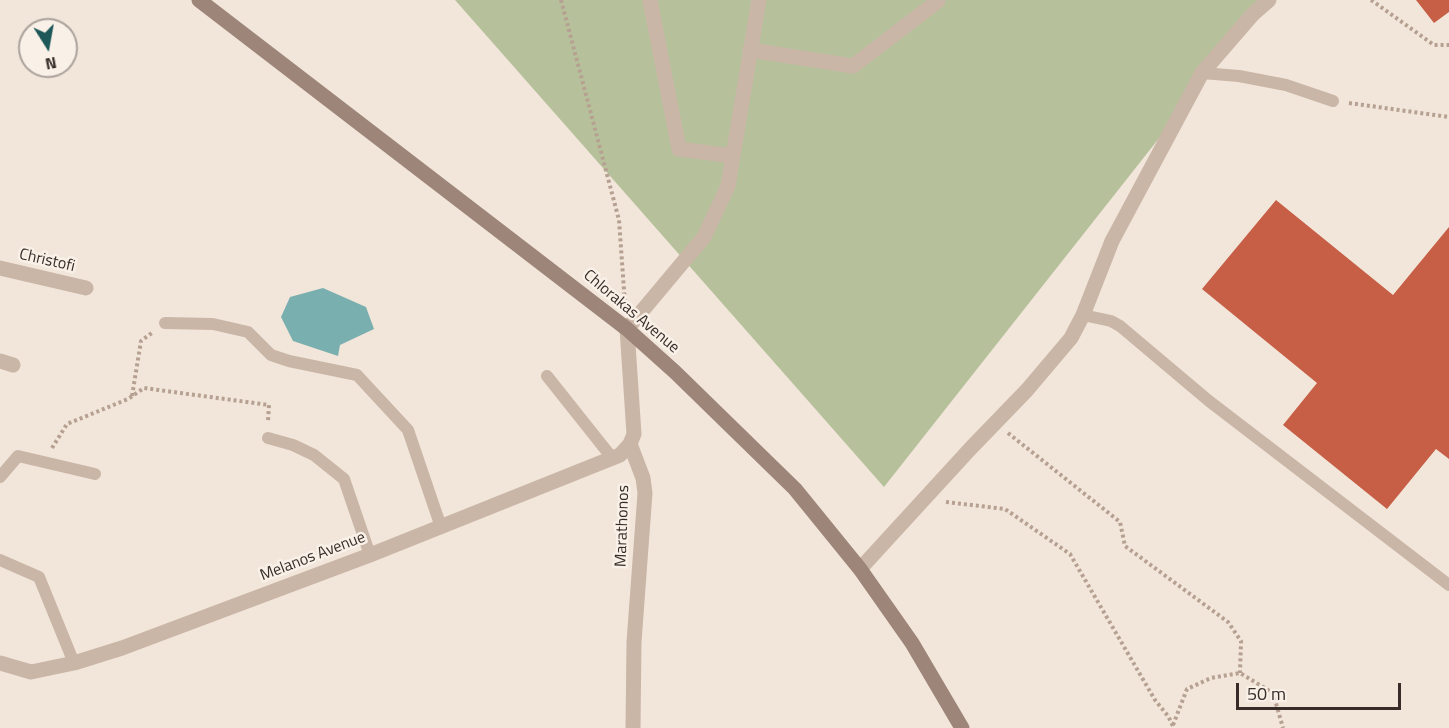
<!DOCTYPE html>
<style>
body{margin:0}
#map{position:relative;width:1449px;height:728px;overflow:hidden;background:#f2e6db;font-family:"Titillium Web",sans-serif}
canvas{display:block}
.north{position:absolute;left:18px;top:18px;width:60px;height:60px;box-sizing:border-box;background:#f9f1e8;border:2px solid #aba29b;border-radius:50%;rotate:169deg;font-size:16px;font-weight:700;line-height:24px;text-align:center;color:#372c28}
.north::after{content:'';display:block;margin:auto;width:21px;height:27px;background:#1d5758;clip-path:polygon(50% 0,100% 100%,50% 72%,0 100%)}
.scale{position:absolute;left:1236px;top:683px;width:165px;height:27px;box-sizing:border-box;border:3px solid #372c28;border-top:0;padding-left:8px;font-size:18px;line-height:21px;white-space:nowrap;color:#372c28;-webkit-text-stroke:4px #f9f1e8;paint-order:stroke}
</style>
<div id="map">
<canvas width="1449" height="728"></canvas>
<div class="north">N</div>
<div class="scale">50 m</div>
</div>
<script>
const ctx = document.querySelector('canvas').getContext('2d');
ctx.lineJoin = 'round';
function fillPath(path, color) { ctx.fillStyle = color; ctx.fill(path, 'evenodd'); }
function strokePath(path, color, width, dash) { ctx.strokeStyle = color; ctx.lineWidth = width; ctx.lineCap = dash ? 'butt' : 'round'; ctx.setLineDash(dash || []); ctx.stroke(path); }
function write(font, color, halo, rows, align = 'center') {
  ctx.font = font + ' "Titillium Web",sans-serif'; ctx.lineWidth = 5; ctx.setLineDash([]); ctx.textBaseline = 'middle'; ctx.strokeStyle = halo; ctx.fillStyle = color; for (const [text, x, y, turn = 0] of rows) {
    ctx.save(); ctx.translate(x, y); ctx.rotate((+turn || 0) * Math.PI / 180); ctx.textAlign = isNaN(turn) ? turn : align; if (halo) ctx.strokeText(text, 0, 0); ctx.fillText(text, 0, 0); ctx.restore();
  }
}
const green = new Path2D(`
 M455 0H1268L884 487Z`);
const water = new Path2D(`
 M323 288 366 307 374 329 340 345 338 356 293 341 281 317 290 297Z`);
const building = new Path2D(`
 M1416 0H1449V12L1434 23Z
 M1276 200 1393 295 1449 227V459L1436 449 1387 509 1283 425 1317 383 1202 289Z`);
const path = new Path2D(`
 M561 0 619 220 625 304
 M1371 0 1434 45H1449
 M1349 103 1449 117
 M132 396 141 341 153 332
 M1008 433 1120 522 1125 546 1228 622 1241 641 1240 673
 M52 448 67 424 128 399 144 388 269 405 268 422
 M946 502 1005 509 1070 554 1155 700 1168 716 1174 728
 M1173 725 1187 689 1211 678 1240 673 1273 693 1283 728`);
const service = new Path2D(`
 M1202 73 1239 76 1286 85 1333 101
 M1083 315 1111 321 1120 326 1209 401 1449 585
 M165 323 213 324 248 332 271 355 289 361 357 375 408 430 441 527
 M547 376 613 459
 M268 438 293 445 314 455 344 479 370 555
 M0 477 18 456 95 474
 M0 560 39 577 74 663`);
const minor = new Path2D(`
 M650 0 679 149 733 156
 M750 50 853 66 938 1 937 0
 M0 268 86 288
 M627 329 704 237 728 186 759 0
 M0 361 13 365
 M630 444 643 478 645 493 634 642 633 728
 M860 569 970 449 1027 390 1071 338 1083 315 1112 241 1202 73 1253 14 1269 0`);
const tertiary = new Path2D(`
 M0 663 31 672 74 663 122 648 370 555 620 455 630 444 634 434 627 329`);
const secondary = new Path2D(`
 M199 0 627 329 675 372 795 489 860 569 912 643 962 728`);
const streetNames = [
 ["Christofi",47,261,13],
 ["Chlorakas Avenue",631,312,40],
 ["Marathonos",623,526,-88],
 ["Melanos Avenue",313,557,-21]
];
fillPath(green, '#b6c19b');
fillPath(water, '#7aafaf');
fillPath(building, '#c65f45');
strokePath(path, '#b6a091', 4, [3, 3]);
strokePath(service, '#cab6a7', 12);
strokePath(minor, '#cab6a7', 15);
strokePath(tertiary, '#cab6a7', 15);
strokePath(secondary, '#9e8579', 15);
write('16px', '#372c28', '#f9f1e8', streetNames);
</script>
